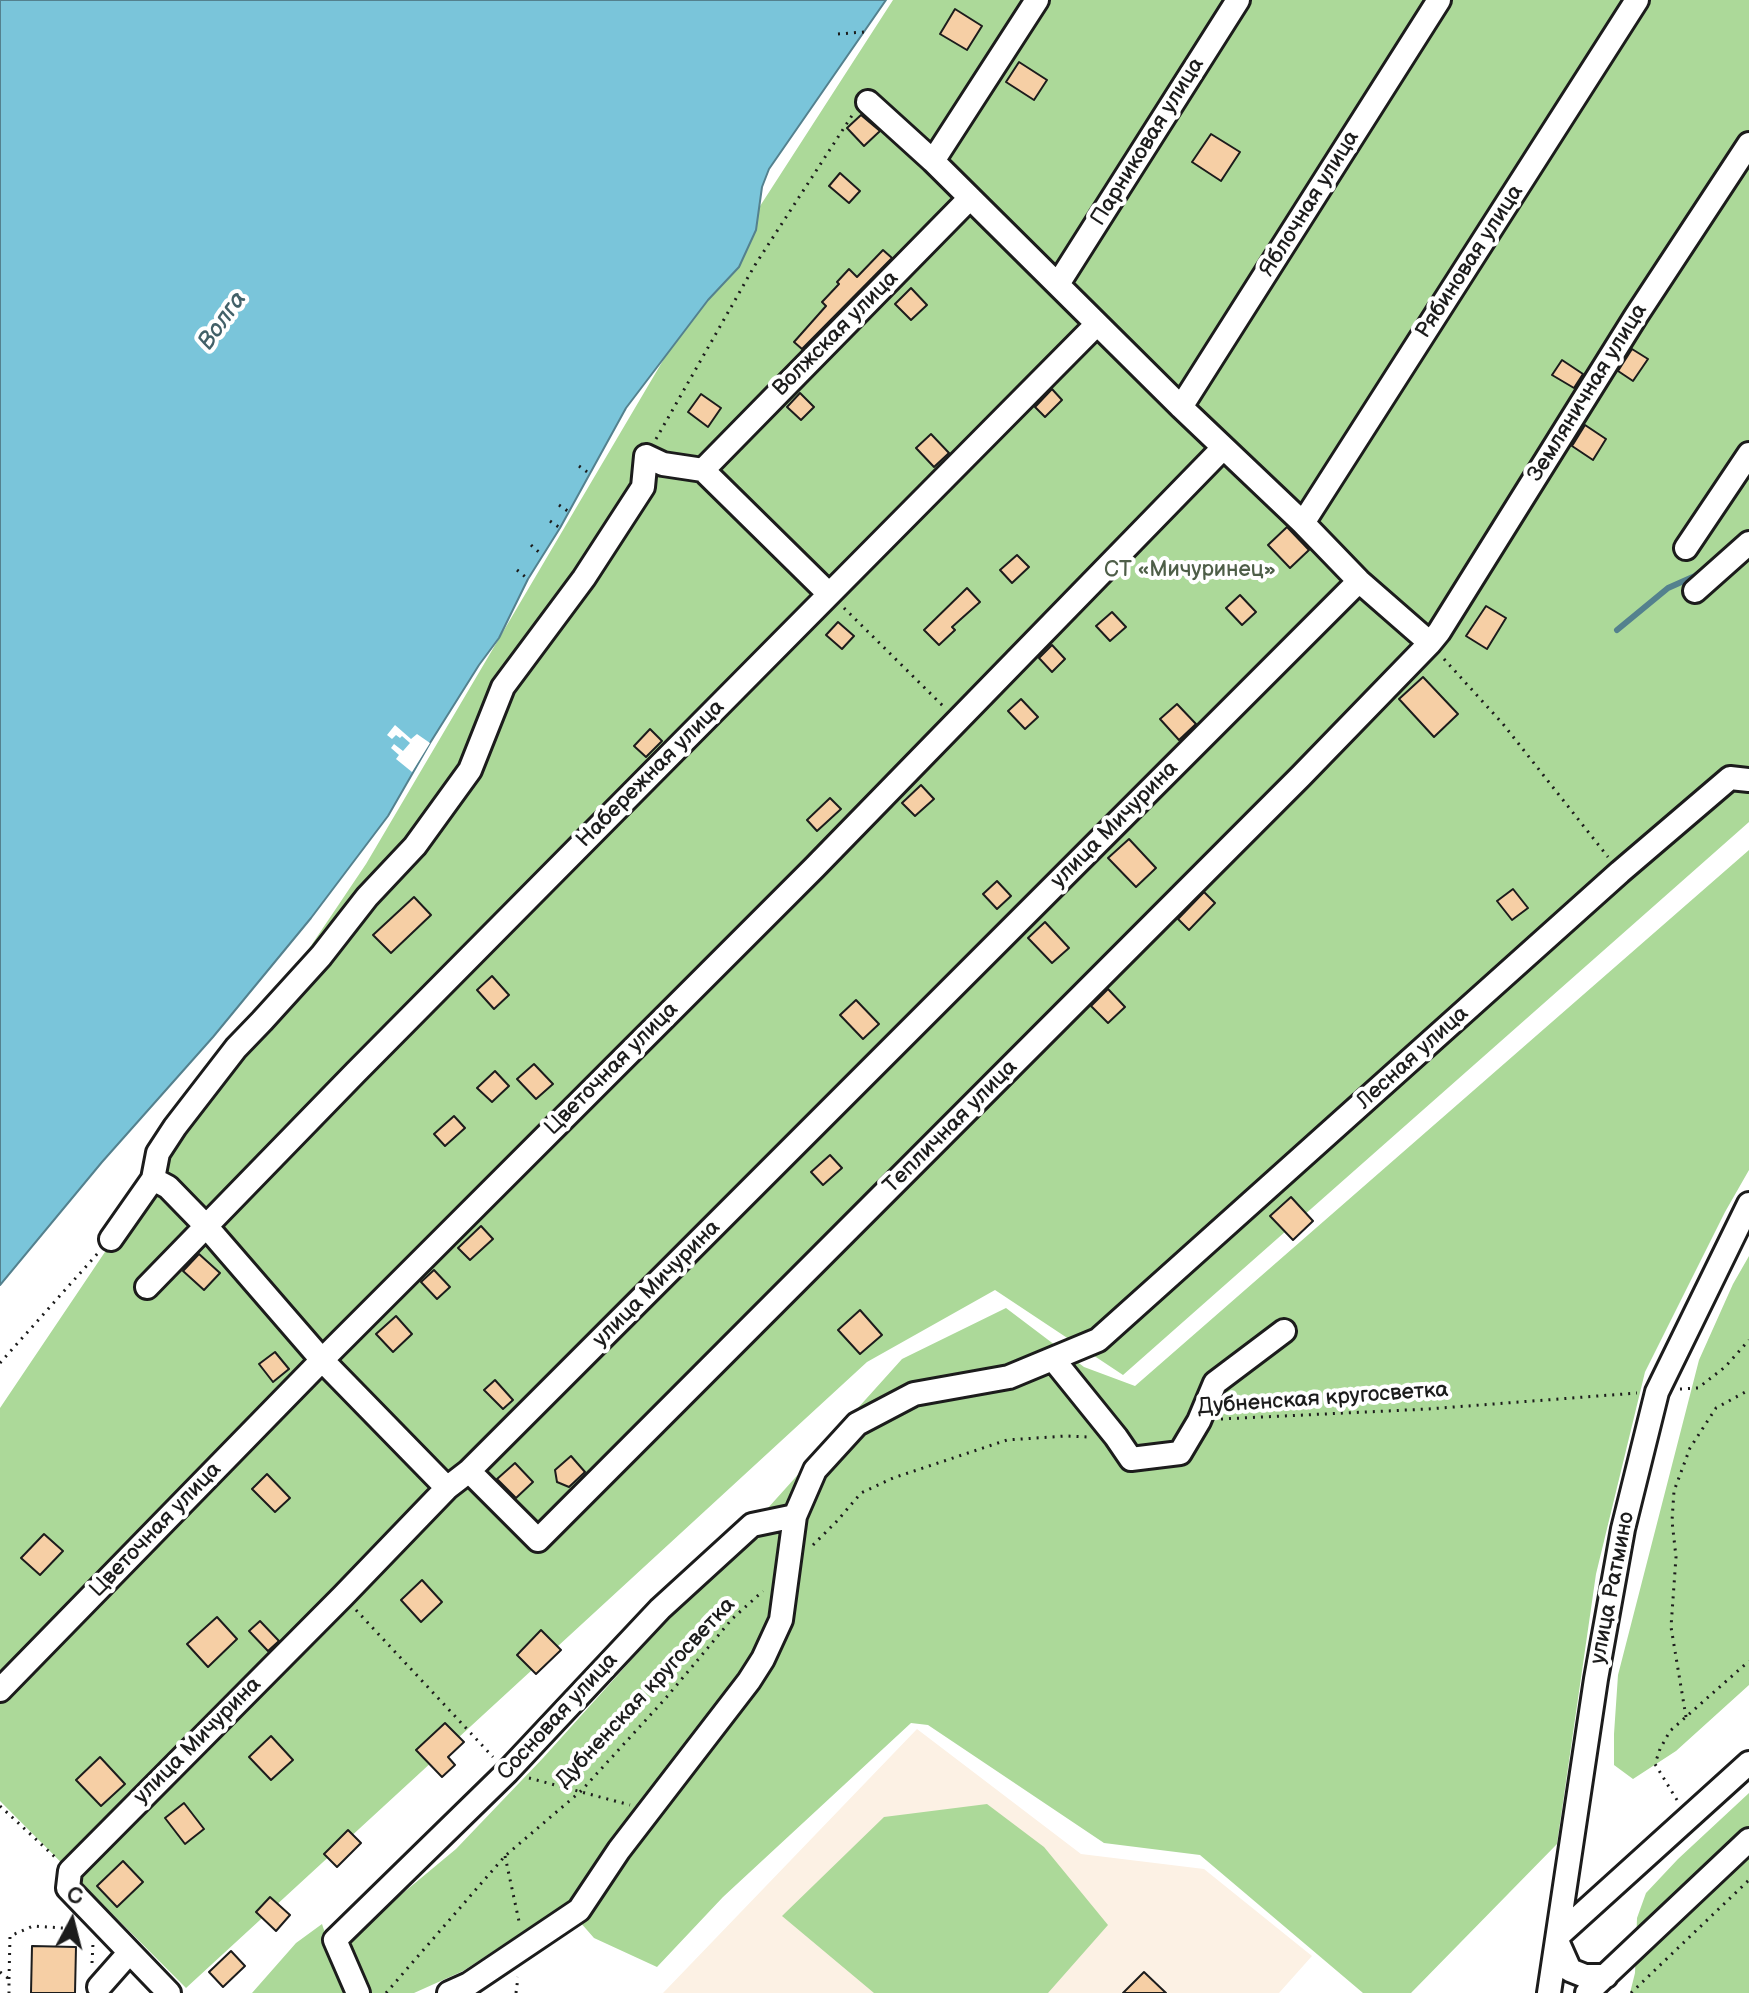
<!DOCTYPE html>
<meta charset="utf-8">
<style>
body{margin:0}
#map{position:relative;width:1749px;height:1993px;overflow:hidden;background:#fff;font-family:"Balsamiq Sans",sans-serif}
canvas{display:block}
.north{position:absolute;left:32px;top:1881px;width:80px;height:80px;-webkit-text-stroke:6px #fff;paint-order:stroke;rotate:7deg;font-size:22px;font-weight:700;line-height:32px;text-align:center;color:#1c1c1c}
.north::after{content:'';display:block;margin:auto;width:28px;height:36px;background:#1c1c1c;clip-path:polygon(50% 0,100% 100%,50% 72%,0 100%)}
</style>
<div id="map">
<canvas width="1749" height="1993"></canvas>
<div class="north">С</div>
</div>
<script>
const ctx = document.querySelector('canvas').getContext('2d');
ctx.lineJoin = 'round';
function fillPath(path, color) { ctx.fillStyle = color; ctx.fill(path, 'evenodd'); }
function strokePath(path, color, width, dash) { ctx.strokeStyle = color; ctx.lineWidth = width; ctx.lineCap = dash ? 'butt' : 'round'; ctx.setLineDash(dash || []); ctx.stroke(path); }
function write(font, color, halo, rows, align = 'center') {
  ctx.font = font + ' "Balsamiq Sans",sans-serif'; ctx.lineWidth = 8; ctx.setLineDash([]); ctx.textBaseline = 'middle'; ctx.strokeStyle = halo; ctx.fillStyle = color; for (const [text, x, y, turn = 0] of rows) {
    ctx.save(); ctx.translate(x, y); ctx.rotate((+turn || 0) * Math.PI / 180); ctx.textAlign = isNaN(turn) ? turn : align; if (halo) ctx.strokeText(text, 0, 0); ctx.fillText(text, 0, 0); ctx.restore();
  }
}
const built = new Path2D(`
 M917 1729 1081 1854 1204 1869 1312 1956 1279 1993H663Z`);
const green = new Path2D(`
 M893 0H1749V822L1123 1375 995 1290 867 1362 186 1988 0 1801V1408L366 864 691 313Z
 M1749 850V1170L1725 1212 1645 1372 1596 1574 1557 1844 1411 1993H1363L1200 1855 1104 1843 928 1725 911 1723 723 1897 657 1967 594 1938 565 1905 463 1971 414 1993H369L344 1942 456 1849 543 1758 902 1359 1006 1308 1084 1367 1135 1386Z
 M1749 1256V1685L1676 1751 1633 1779 1614 1765V1734L1618 1675 1699 1360 1733 1284Z
 M1749 1793V1993H1630L1635 1973 1637 1918 1646 1893 1678 1859Z
 M987 1804 1044 1847 1108 1925 1048 1993H874L782 1916 884 1817Z
 M322 1924 345 1993H252L296 1943Z`);
const water = new Path2D(`
 M0 0H886L769 169 762 187 756 230 739 267 708 300 626 408 560 528 528 579 499 638 479 665 430 743 388 816 311 918 213 1037 102 1162 0 1285Z`);
const pier = new Path2D(`
 M395 725 411 739 417 734 430 743 412 772 396 759 399 755 391 748 394 744 403 751 410 743 402 736 400 738 396 735 392 739 387 735Z`);
const stream = new Path2D(`
 M1617 630 1668 588 1695 576 1702 571`);
const building = new Path2D(`
 M955 9 982 26 967 50 940 34Z
 M1019 62 1047 80 1034 100 1006 82Z
 M861 115 880 131 864 146 847 128Z
 M1211 134 1240 152 1221 181 1192 162Z
 M840 173 860 191 849 203 829 186Z
 M883 250 892 258 802 349 794 342 826 306 822 302 839 284 837 282 849 269 857 277Z
 M911 288 927 305 911 320 895 304Z
 M1632 349 1648 359 1633 381 1618 371Z
 M1562 360 1583 374 1574 388 1552 375Z
 M1052 389 1062 400 1045 417 1035 407Z
 M800 393 814 407 801 420 787 407Z
 M701 394 721 408 708 427 688 412Z
 M1585 425 1606 439 1593 460 1572 446Z
 M931 434 949 453 934 467 916 448Z
 M1287 527 1309 550 1290 568 1268 545Z
 M1017 555 1029 567 1012 583 1000 570Z
 M967 588 980 602 952 627 955 630 939 645 924 630Z
 M1240 595 1256 612 1242 625 1226 608Z
 M1486 606 1506 618 1487 649 1466 636Z
 M1112 612 1126 627 1110 641 1096 626Z
 M838 622 854 636 842 649 826 635Z
 M1052 645 1065 659 1052 672 1039 658Z
 M1423 677 1458 714 1434 737 1399 699Z
 M1021 699 1038 717 1025 729 1008 711Z
 M1177 704 1196 724 1179 740 1160 719Z
 M650 729 662 741 646 757 634 746Z
 M921 785 934 799 915 816 902 803Z
 M830 798 841 809 817 831 807 820Z
 M1129 839 1156 868 1136 887 1108 858Z
 M997 881 1011 896 997 909 983 894Z
 M1513 889 1528 908 1512 920 1497 901Z
 M1204 892 1215 903 1189 930 1178 919Z
 M414 897 431 915 391 953 373 935Z
 M1045 922 1069 948 1052 963 1028 938Z
 M492 976 509 995 494 1009 477 990Z
 M1108 989 1125 1007 1108 1023 1091 1006Z
 M856 1000 879 1024 863 1039 840 1015Z
 M534 1064 553 1084 536 1099 517 1079Z
 M495 1071 509 1086 492 1102 477 1088Z
 M454 1116 465 1128 445 1146 434 1134Z
 M830 1155 842 1168 823 1185 811 1172Z
 M1291 1197 1313 1221 1293 1240 1270 1216Z
 M481 1226 493 1239 470 1260 458 1248Z
 M199 1254 220 1273 204 1290 183 1271Z
 M434 1270 450 1287 437 1299 421 1282Z
 M860 1310 882 1335 860 1354 838 1330Z
 M396 1316 412 1334 393 1352 376 1334Z
 M275 1352 289 1369 273 1382 259 1364Z
 M495 1380 513 1400 503 1409 484 1390Z
 M571 1456 585 1472 569 1487 557 1482 555 1470Z
 M515 1463 533 1482 516 1498 497 1479Z
 M267 1474 290 1498 275 1512 252 1489Z
 M44 1534 63 1551 40 1575 21 1558Z
 M422 1580 442 1602 421 1622 401 1600Z
 M217 1617 237 1639 208 1667 187 1644Z
 M260 1621 279 1641 268 1651 249 1631Z
 M541 1630 561 1650 536 1674 517 1655Z
 M445 1723 464 1742 448 1757 455 1765 442 1777 416 1750Z
 M271 1736 293 1760 271 1780 249 1757Z
 M100 1757 125 1784 101 1806 76 1780Z
 M184 1803 204 1829 185 1844 165 1818Z
 M348 1830 361 1843 337 1867 324 1854Z
 M123 1861 143 1882 117 1907 97 1886Z
 M270 1897 290 1915 276 1931 256 1912Z
 M32 1946 76 1947 75 1993H31Z
 M231 1951 245 1966 223 1987 209 1972Z
 M1144 1972 1166 1993H1123Z`);
const path = new Path2D(`
 M838 34 864 32
 M656 439 755 265 853 114
 M579 466 590 474
 M559 505 569 512
 M550 521 560 528
 M531 545 542 555
 M517 570 528 579
 M844 608 943 706
 M1444 659 1503 724 1608 857
 M0 1363 98 1253
 M1680 1389 1698 1388 1725 1367 1749 1340
 M1221 1419 1428 1409 1637 1393
 M813 1545 837 1521 861 1493 893 1478 1007 1440 1066 1436 1088 1437
 M356 1610 493 1757
 M1686 1717 1671 1627 1676 1557 1672 1521 1674 1491 1690 1448 1716 1408 1749 1390
 M529 1778 630 1805
 M1677 1800 1655 1764 1660 1749 1670 1731 1749 1661
 M0 1806 56 1858
 M505 1856 520 1926
 M92 1963 93 1943
 M0 1972 9 1979V1993
 M9 1979 10 1936 33 1926 77 1929
 M386 1993 505 1856 581 1791 665 1699 732 1619 763 1591
 M516 1993 518 1977
 M1631 1993 1749 1880`);
const minor = new Path2D(`
 M868 102 933 161 1181 407 1303 523 1359 581 1430 643
 M933 161 1037 0
 M1058 284 1238 0
 M1181 407 1439 0
 M703 470 970 198
 M1303 523 1637 0
 M1686 548 1749 454
 M1695 591 1749 543
 M153 1179 168 1187 206 1226 322 1360 447 1488
 M111 1239 153 1179 158 1153 175 1127 236 1048 262 1021 321 956 367 897 415 846 470 770 503 687 584 578 643 487 646 456 663 464 703 470 829 594
 M147 1287 356 1072 1097 324
 M1053 1359 1116 1437 1131 1459 1180 1453 1199 1421 1215 1383 1284 1331
 M469 1471 538 1540 1301 776 1430 643 1439 632 1636 316 1749 144
 M0 1690 322 1360 814 868 1223 448
 M1560 1934 1749 1763
 M1558 1943 1570 1970 1585 1976H1606
 M99 1987 129 1953
 M169 1993 68 1888 70 1871 343 1596 447 1488 469 1471 1359 581
 M358 1993 335 1940 507 1772 660 1609 752 1525 795 1516
 M449 1993 469 1984 579 1910 619 1850 749 1681 763 1659 781 1620 795 1516 815 1470 857 1424 914 1394 1009 1377 1098 1340 1620 872 1730 778 1749 780
 M1549 1993 1596 1679 1623 1529 1657 1392 1749 1204
 M1587 1993 1749 1840`);
const streetNames = [
 ["Парниковая улица",1148,142,-58],
 ["Яблочная улица",1310,204,-58],
 ["Рябиновая улица",1470,262,-57],
 ["Волжская улица",836,334,-45],
 ["Земляничная улица",1588,393,-58],
 ["Набережная улица",651,774,-45],
 ["улица Мичурина",1115,825,-45],
 ["Лесная улица",1413,1058,-42],
 ["Цветочная улица",612,1069,-45],
 ["Тепличная улица",951,1127,-45],
 ["улица Мичурина",657,1284,-45],
 ["Дубненская кругосветка",1323,1399,-4],
 ["Цветочная улица",156,1530,-46],
 ["улица Ратмино",1613,1588,-79],
 ["Дубненская кругосветка",646,1693,-47],
 ["Сосновая улица",558,1717,-47],
 ["улица Мичурина",198,1741,-45]
];
const parkNames = [
 ["СТ «Мичуринец»",1190,570]
];
const waterNames = [
 ["Волга",223,321,-55]
];
fillPath(built, '#fcf1e4');
fillPath(green, '#acd999');
fillPath(water, '#7ac5da');
strokePath(water, '#54818e', 2);
fillPath(pier, '#fff');
strokePath(stream, '#54818e', 6);
fillPath(building, '#f6cfa5');
strokePath(building, '#1c1c1c', 2);
strokePath(minor, '#1c1c1c', 28);
strokePath(path, '#1c1c1c', 3, [2, 6]);
strokePath(minor, '#fff', 22);
write('22px', '#1c1c1c', '#fff', streetNames);
write('22px', '#4e5e48', '#fff', parkNames);
write('italic 24px', '#426068', '#fff', waterNames);
</script>
